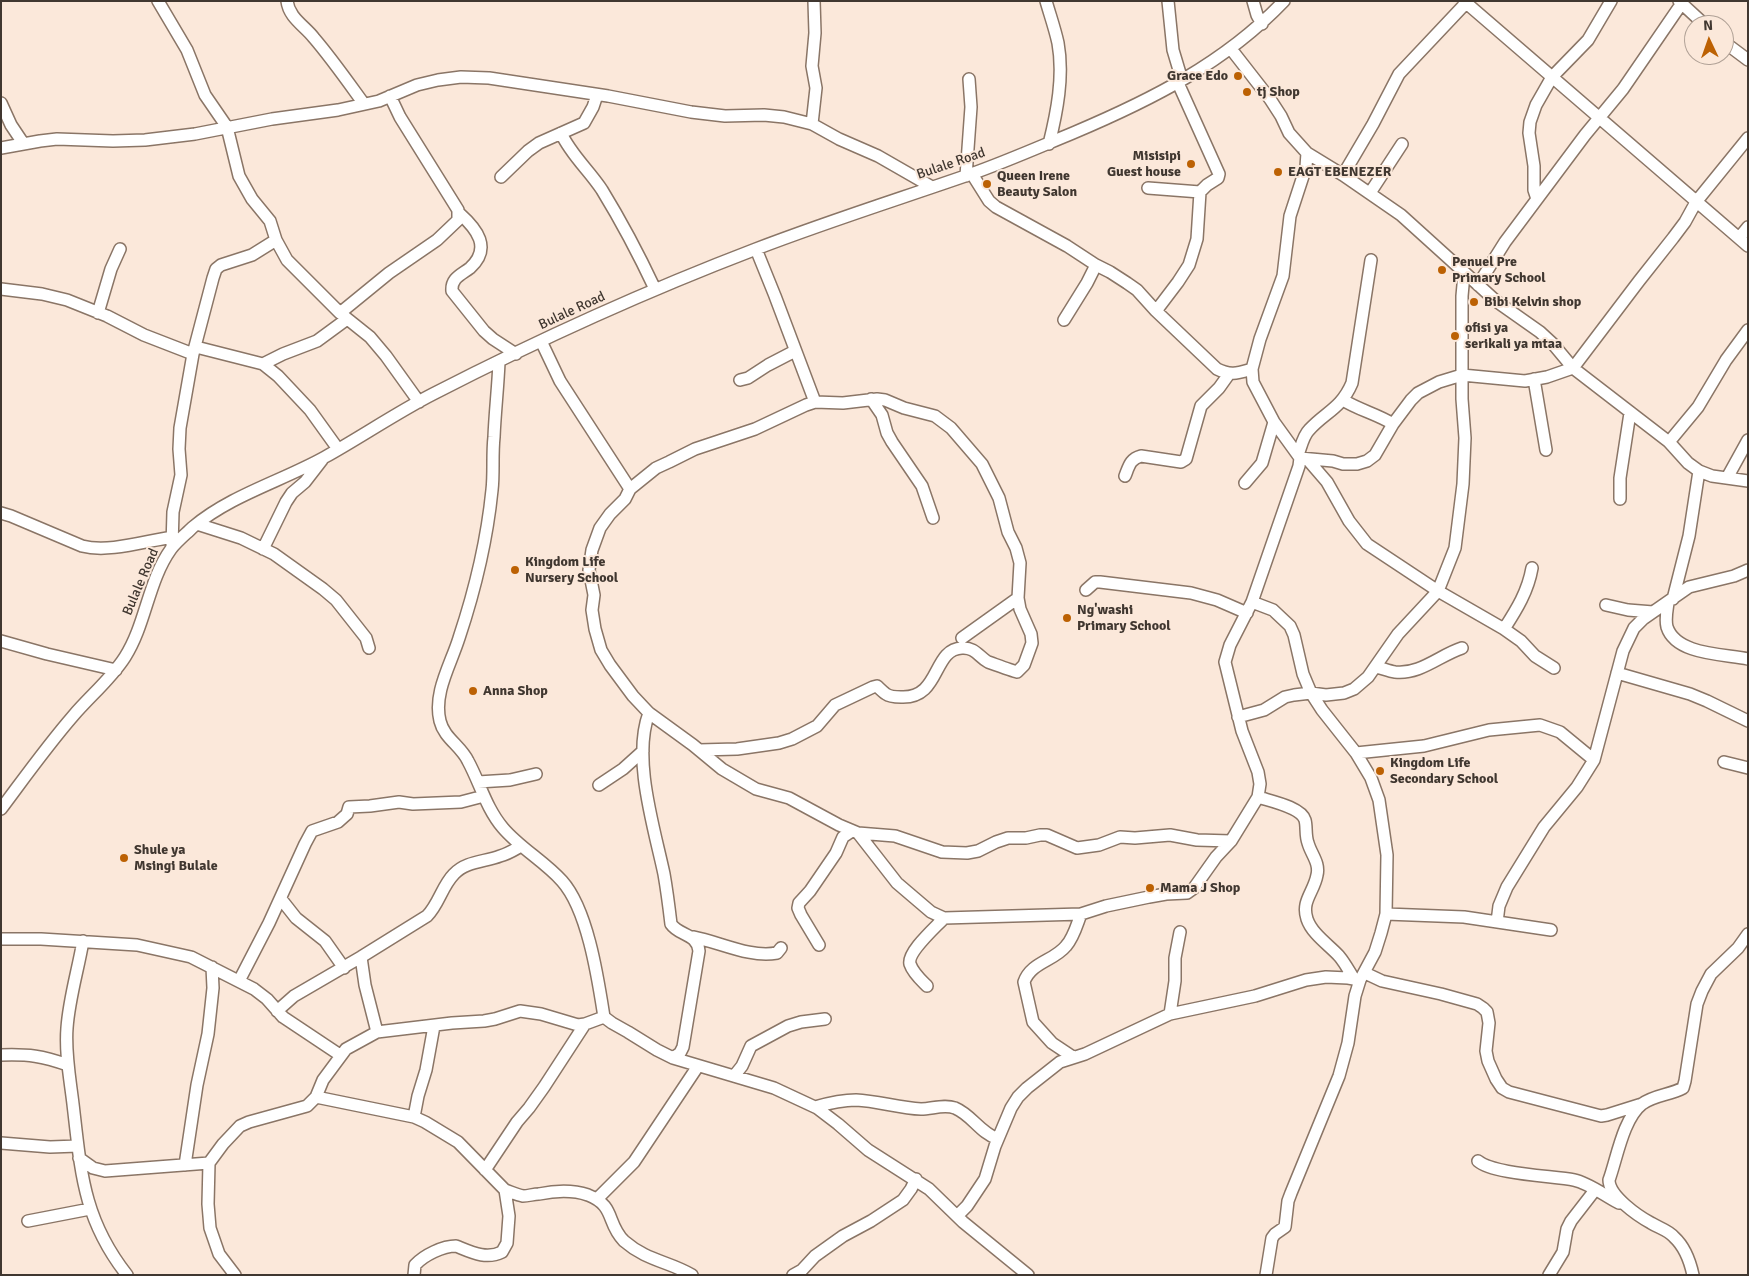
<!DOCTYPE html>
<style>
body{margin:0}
#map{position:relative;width:1749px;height:1276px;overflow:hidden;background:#fbe8da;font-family:Signika,sans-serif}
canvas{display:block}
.frame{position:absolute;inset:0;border:2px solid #403730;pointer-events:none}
.north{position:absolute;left:1684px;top:15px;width:50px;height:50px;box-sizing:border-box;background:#fbe8da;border:1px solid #b0a196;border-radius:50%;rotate:357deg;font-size:14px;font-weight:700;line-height:20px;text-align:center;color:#403730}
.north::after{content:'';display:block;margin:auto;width:18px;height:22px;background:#bc6103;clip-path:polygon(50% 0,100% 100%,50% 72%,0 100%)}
</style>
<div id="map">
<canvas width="1749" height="1276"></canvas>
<div class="frame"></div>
<div class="north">N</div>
</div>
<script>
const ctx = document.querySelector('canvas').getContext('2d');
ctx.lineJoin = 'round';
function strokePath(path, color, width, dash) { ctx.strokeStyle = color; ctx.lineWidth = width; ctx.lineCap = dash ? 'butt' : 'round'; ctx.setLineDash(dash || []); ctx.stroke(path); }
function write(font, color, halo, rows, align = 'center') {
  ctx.font = font + ' Signika,sans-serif'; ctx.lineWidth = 4; ctx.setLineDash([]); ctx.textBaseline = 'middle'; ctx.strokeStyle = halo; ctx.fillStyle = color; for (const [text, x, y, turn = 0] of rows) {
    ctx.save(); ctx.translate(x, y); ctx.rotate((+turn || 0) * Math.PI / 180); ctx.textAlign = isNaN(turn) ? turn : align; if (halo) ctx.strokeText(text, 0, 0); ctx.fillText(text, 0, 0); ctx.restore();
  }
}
const minor = new Path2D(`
 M158 1 187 50 205 95 227 127 239 176 252 199 270 221 276 240 287 260 340 313 370 337 386 356 419 402
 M287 1C289 18 305 26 314 38 332 59 348 82 364 104
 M1046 1C1050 15 1055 29 1058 43 1064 76 1057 112 1049 144
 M1168 1 1173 50 1182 80
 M1253 1 1257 15 1262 24
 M1464 1 1748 246
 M1679 1 1705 25
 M1724 42 1748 60
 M1 103 11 125 23 143
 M812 124 816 88 812 66 815 33 814 1
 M561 133C571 155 589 170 602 190 621 221 639 255 655 289
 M1 148 40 141 57 139 113 141 145 140 195 134 272 119 338 110 379 101 417 85 438 80 461 77 489 78 608 96 691 112 725 116 764 115 784 117 812 124 839 139 878 156 932 187
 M1307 153 1343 175 1401 215 1496 301 1540 332 1553 344 1573 368 1669 442 1688 463 1699 471 1712 476 1748 481
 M972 174 989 201 996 207 1067 246 1096 265 1110 272 1127 283 1137 290 1156 311 1217 369C1231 376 1238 373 1252 369
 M1343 175 1373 124 1399 74 1466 3
 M966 176 971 107 969 79
 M501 177 528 151 539 143 584 123 593 107 597 95
 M1148 188 1200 192
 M1370 193 1402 144
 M1537 199 1534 190V166L1529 133 1530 122 1536 105 1552 77 1588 40 1611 1
 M459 213C477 229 492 248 470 268 461 275 451 278 452 291L484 331 493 339 516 354
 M1739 238 1748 227
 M756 249 775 296 815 402
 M1478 285 1505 242 1585 135 1623 89 1682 3
 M1 289 42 294 67 300 107 316 144 335 193 354
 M1156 311 1178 282 1189 265 1197 239 1200 192 1207 185 1218 178 1219 174 1178 83
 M98 313 111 269 120 249
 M340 313 389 273 437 240 458 220V210L400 117 390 96
 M1064 320 1087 283 1096 265
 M541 341 560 381 630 489 625 499 610 514 600 528 592 550 589 570 594 595 592 610 595 629 601 650 610 665 633 696 649 713 693 745 722 769 756 789 789 798 839 825 858 833 897 883 931 912 944 918 1081 914 1106 906 1149 897 1166 894 1187 893 1194 888 1216 857 1231 841 1258 797 1260 784 1258 772 1242 731 1225 662 1230 645 1252 602 1299 466 1300 458 1274 422 1253 382 1252 369 1260 339 1283 276 1290 216 1306 167 1307 153 1289 133 1281 116 1270 99 1231 49
 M196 347 263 364 278 376 310 410 338 449
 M499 362C498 387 495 412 494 437 492 455 494 473 492 490 487 540 475 590 459 638 451 664 433 693 440 721 444 738 461 746 468 761 480 783 486 808 503 828 520 848 544 861 562 881 588 910 598 979 604 1017L612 1023 628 1032 657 1050 673 1058 774 1088 817 1108 838 1124 868 1150 929 1189 963 1222 1028 1275
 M263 364 283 354 317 341 347 319
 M1534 379 1546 450
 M740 380 748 378 768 365 795 351
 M871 399 882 415 887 433 892 442 922 486 933 518
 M1343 400C1359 410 1377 414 1393 424
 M1669 442 1698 407 1726 360 1748 330
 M1298 455C1301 447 1303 436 1309 430 1325 412 1341 409 1352 383L1371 260
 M1300 458 1333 461 1343 464H1357L1367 461 1375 455 1393 424 1411 400 1418 393 1439 382 1462 375 1525 381 1547 377 1573 368 1639 281 1673 238 1685 222 1696 202 1748 138
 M1308 460 1327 482 1349 521 1367 544 1438 591 1504 629 1521 641 1535 656 1554 668
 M1125 476C1129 466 1130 459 1141 456L1181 462 1186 459 1201 406 1219 388 1229 374
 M1727 478 1748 440
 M1245 483 1262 463 1274 422
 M630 489 656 468 669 462 695 449 755 429 806 405 815 402 843 403 877 399 885 400 904 408 935 416 951 428 982 464 999 498 1008 532 1016 548 1020 563 1018 598 1020 609 1031 634 1032 643 1024 665 1017 672C1016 672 991 663 988 662 979 657 975 647 962 648 932 649 941 699 901 697 896 697 890 697 886 694 883 692 880 689 877 686L873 687 835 705 817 726 792 739 779 743 737 749 699 750
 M1620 499V478L1630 413
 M1 513 11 516 82 546C109 553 145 541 173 537
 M197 524 241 538 274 554 323 589 336 600 366 638 369 648
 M172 546 173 512 181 475 179 449 180 428 193 354 213 278 216 269 221 265 252 255 276 240
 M263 549 286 502 292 493 305 482 322 460
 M1086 590 1095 582H1100L1191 593 1217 600 1247 613
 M1673 599 1689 536 1699 471
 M1252 602 1273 610 1290 626 1294 635 1303 674 1311 693 1322 710 1356 753 1371 778 1379 800 1387 855 1386 914 1381 933 1375 952 1360 980 1355 996 1348 1043 1339 1076 1291 1193 1288 1201 1285 1227 1275 1234 1272 1238 1266 1275
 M1668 603C1667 610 1665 619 1667 627 1676 655 1724 654 1748 659
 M1606 605 1628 610 1653 612
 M1504 629C1517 609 1528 591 1532 568
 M962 638 1018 598
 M1 641 47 654 116 670
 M1376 667C1382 668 1388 671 1395 672 1420 675 1440 655 1462 648
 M1617 673 1690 694 1707 701 1748 721
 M649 713C632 758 654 827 664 874 667 891 669 907 671 924 679 936 697 933 699 951L683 1047 680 1053 673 1058
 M1238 717 1264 710 1285 697 1294 695 1311 693 1326 695 1344 693 1354 689 1368 677 1398 634 1438 591 1455 548 1463 484 1465 438 1462 399V296L1464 274
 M1356 753 1424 746 1489 730 1540 725 1560 732 1594 760
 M1724 762 1748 768
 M478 782 510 780 536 774
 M599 785 623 769 643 751
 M1258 797C1270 801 1301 807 1305 820 1307 827 1305 835 1308 843 1311 854 1320 863 1317 875 1314 892 1301 901 1307 919 1312 934 1329 945 1339 956 1345 963 1349 971 1354 979
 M1 809C25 777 47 746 73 716 90 696 111 679 125 657 146 624 148 581 171 549 177 541 186 534 193 527 231 495 282 481 325 457 361 437 396 413 433 394 538 340 646 291 756 249 826 222 899 199 971 174 1005 162 1039 147 1073 133 1151 100 1225 63 1284 1
 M858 833 895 836 942 852 967 853 978 851 996 842 1008 838H1026L1040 835H1047L1077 848 1099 845 1120 837 1135 838 1170 835 1197 840 1231 841
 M281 899 296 918 325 941 344 968
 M1386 914 1464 917 1551 930
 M1497 922 1499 906 1507 887 1544 827 1577 787 1594 760 1623 651 1634 628 1643 619 1689 587 1734 576 1748 570
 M693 937C720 942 749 958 777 953L781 948
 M1 939H41L137 945 191 957 254 989 267 999 283 1017 340 1055
 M83 941C78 970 69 999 67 1028 65 1053 70 1079 73 1104 81 1172 83 1219 127 1275
 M819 945 801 915 798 908 799 903 810 891 836 853 843 837 852 831
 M361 957 365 985 377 1032
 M1365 973 1382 981 1441 994 1477 1004 1483 1008 1487 1012 1489 1023 1486 1051 1488 1061 1496 1079 1502 1088 1509 1092 1601 1116 1607 1115 1642 1104
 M239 981 269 923 305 844 312 831 338 822 347 814 349 807 370 806 399 802 413 804 461 802 484 796
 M927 986C921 980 913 973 910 964 907 952 936 927 944 918
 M277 1011 294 996 361 957 427 916C439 904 442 886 454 874 466 861 485 862 500 856 508 854 514 850 521 846
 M1170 1014 1175 981V958L1180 932
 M1 1055C29 1054 42 1056 68 1065
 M1073 1057 1052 1043 1033 1022 1024 982C1031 962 1054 961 1066 946 1074 937 1077 924 1081 914
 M734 1076 742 1066 751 1046 788 1026 801 1022 825 1019
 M316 1097 414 1117 425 1122 458 1142 505 1190 509 1216 507 1243 502 1252C486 1260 471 1252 456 1246 443 1246 424 1255 415 1265L414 1275
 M815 1107C829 1103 842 1100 856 1100 878 1101 899 1108 921 1109 932 1109 944 1104 955 1108 972 1115 980 1133 998 1139
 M414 1117 418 1096 426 1070 434 1026
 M1 1143 50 1147 78 1146
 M79 1158 93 1168 105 1171 209 1163
 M1478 1161C1493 1174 1553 1176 1574 1180 1589 1183 1605 1196 1619 1203
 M185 1165 197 1085 208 1034 213 988 212 967
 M485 1170 517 1122 529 1108 544 1087 585 1024
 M505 1190C511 1192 517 1195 523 1196 529 1196 533 1194 539 1194 554 1191 573 1190 588 1195 616 1206 606 1223 624 1241 647 1261 668 1261 692 1275
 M597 1199 634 1162 698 1066
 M957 1216 967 1206 985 1179 995 1146 1011 1108 1018 1097 1027 1088 1060 1062 1085 1054 1170 1014 1255 996 1306 980 1326 977 1348 978 1360 980
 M28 1221 90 1209
 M235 1275 219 1254 210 1228 208 1204 209 1163 223 1144 240 1126 249 1122 307 1106 316 1097 323 1080 346 1049 377 1032 452 1023 484 1021 495 1019 520 1011 541 1014 578 1025 585 1024 604 1017
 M793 1275 802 1270 815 1256 843 1236 871 1221 903 1200 911 1189 916 1179
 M1549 1275 1563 1252 1567 1229 1571 1221 1595 1190
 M1693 1275C1690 1261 1685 1247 1674 1237 1668 1230 1659 1228 1651 1223 1638 1216 1609 1196 1609 1180 1617 1158 1623 1119 1642 1104 1654 1095 1670 1095 1683 1088L1685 1081 1697 1004 1702 991 1711 974 1738 948 1748 934`);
const markers = [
 [1238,76,5,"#bc6103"],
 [1247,92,5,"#bc6103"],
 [1191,164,5,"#bc6103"],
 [1278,172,5,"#bc6103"],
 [987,184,5,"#bc6103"],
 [1442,270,5,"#bc6103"],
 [1474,302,5,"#bc6103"],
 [1455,336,5,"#bc6103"],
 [515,570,5,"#bc6103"],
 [1067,618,5,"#bc6103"],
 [473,691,5,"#bc6103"],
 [1380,771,5,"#bc6103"],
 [124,858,5,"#bc6103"],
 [1150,888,5,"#bc6103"]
];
const poiNames = [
 ["Grace Edo",1228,76,"right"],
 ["tj Shop",1257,92],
 ["Misisipi",1181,156,"right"],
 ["Guest house",1181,172,"right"],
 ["EAGT EBENEZER",1288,172],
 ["Queen Irene",997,176],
 ["Beauty Salon",997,192],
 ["Penuel Pre",1452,262],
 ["Primary School",1452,278],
 ["Bibi Kelvin shop",1484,302],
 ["ofisi ya",1465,328],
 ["serikali ya mtaa",1465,344],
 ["Kingdom Life",525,562],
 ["Nursery School",525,578],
 ["Ng'washi",1077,610],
 ["Primary School",1077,626],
 ["Anna Shop",483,691],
 ["Kingdom Life",1390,763],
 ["Secondary School",1390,779],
 ["Shule ya",134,850],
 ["Msingi Bulale",134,866],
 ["Mama J Shop",1160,888]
];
const streetNames = [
 ["Bulale Road",951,164,-19],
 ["Bulale Road",572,311,-25],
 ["Bulale Road",141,582,-67]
];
strokePath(minor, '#8a7566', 14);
strokePath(minor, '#fff', 11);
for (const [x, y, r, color] of markers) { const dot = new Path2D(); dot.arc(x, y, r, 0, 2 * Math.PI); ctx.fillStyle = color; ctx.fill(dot); strokePath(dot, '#fbe8da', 2); }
write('bold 14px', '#403730', '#fbe8da', poiNames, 'left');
write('14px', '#403730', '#fbe8da', streetNames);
</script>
